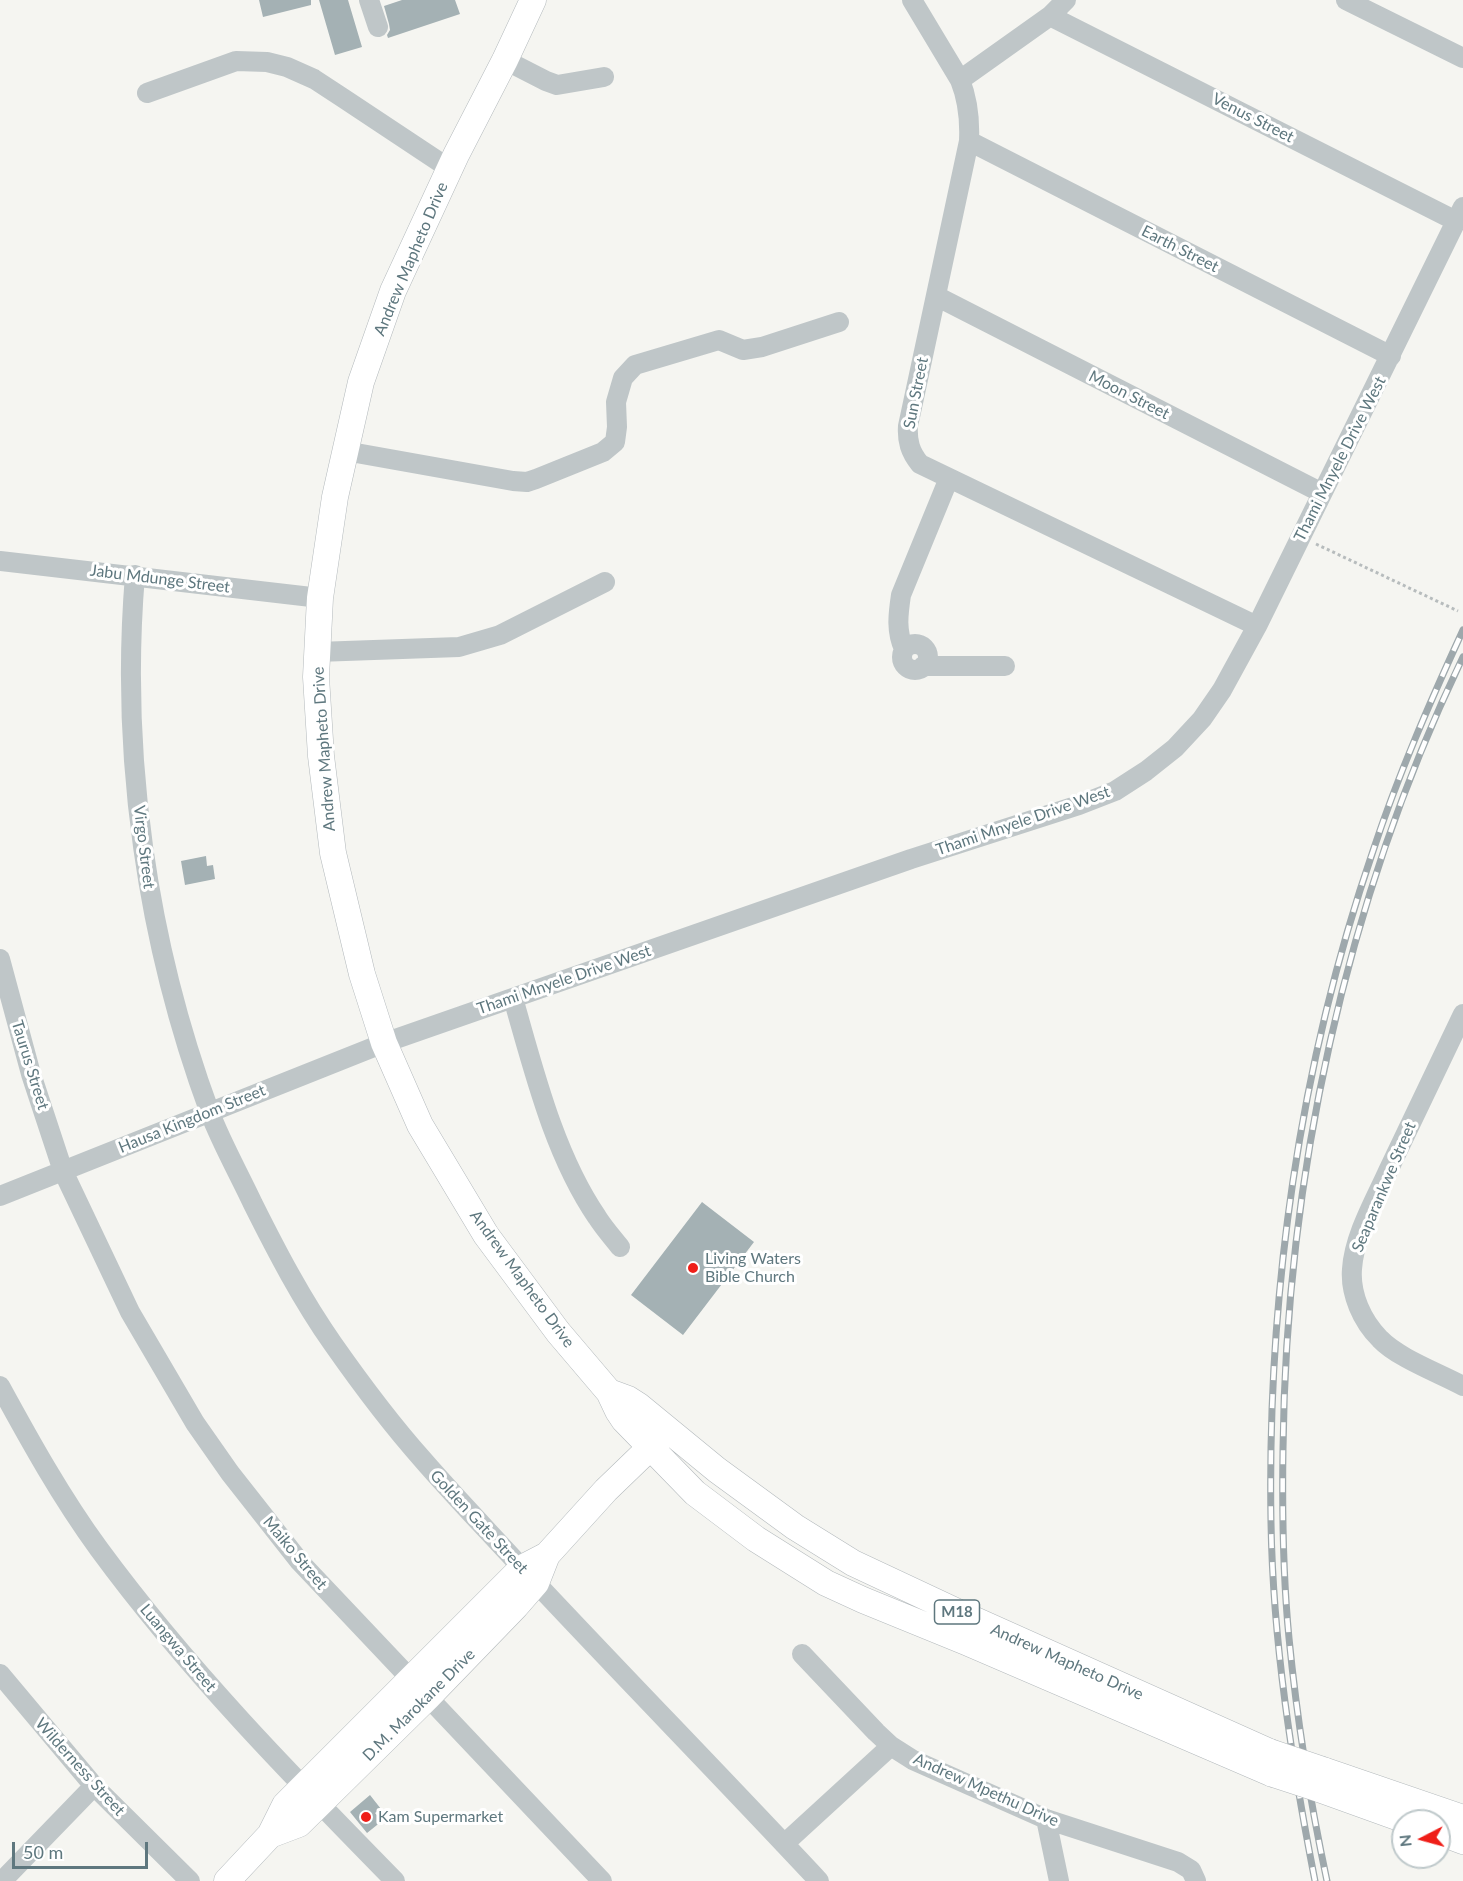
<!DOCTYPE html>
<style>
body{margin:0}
#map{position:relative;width:1463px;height:1881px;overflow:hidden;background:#f5f5f1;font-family:Lato,sans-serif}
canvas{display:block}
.north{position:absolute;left:1391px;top:1809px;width:60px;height:60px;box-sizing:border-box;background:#fff;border:2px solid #bfc9cb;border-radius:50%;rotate:264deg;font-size:16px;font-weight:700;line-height:24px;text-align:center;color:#5e777e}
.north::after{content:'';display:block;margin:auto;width:21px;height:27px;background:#ef1e18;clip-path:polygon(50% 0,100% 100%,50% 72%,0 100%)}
.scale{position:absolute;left:12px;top:1842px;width:136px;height:27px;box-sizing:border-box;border:3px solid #5e777e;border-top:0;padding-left:8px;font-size:18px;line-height:21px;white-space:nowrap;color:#5e777e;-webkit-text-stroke:4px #fff;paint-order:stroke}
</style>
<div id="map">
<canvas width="1463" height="1881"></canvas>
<div class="north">N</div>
<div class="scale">50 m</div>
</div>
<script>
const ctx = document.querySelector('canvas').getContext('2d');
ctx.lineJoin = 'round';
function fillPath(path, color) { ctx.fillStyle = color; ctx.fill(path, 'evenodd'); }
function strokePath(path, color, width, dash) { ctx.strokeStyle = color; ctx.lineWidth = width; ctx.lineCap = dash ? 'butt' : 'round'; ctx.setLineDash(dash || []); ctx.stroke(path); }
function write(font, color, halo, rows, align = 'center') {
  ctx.font = font + ' Lato,sans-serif'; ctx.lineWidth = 6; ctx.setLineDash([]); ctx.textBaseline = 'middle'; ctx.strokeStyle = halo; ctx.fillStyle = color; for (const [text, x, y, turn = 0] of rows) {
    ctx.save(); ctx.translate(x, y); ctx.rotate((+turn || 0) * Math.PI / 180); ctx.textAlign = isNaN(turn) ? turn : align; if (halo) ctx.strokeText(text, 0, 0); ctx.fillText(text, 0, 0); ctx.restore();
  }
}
const building = new Path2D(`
 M259 0H311V5L263 17Z
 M319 0H348L362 47 335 55Z
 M402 0H455L460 14 388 38 387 35 390 30 389 24 384 6Z
 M206 856 207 866 213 865 215 879 185 885 181 861Z
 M702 1202 754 1242 683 1335 631 1295Z
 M370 1795 381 1809 375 1813 382 1821 367 1833 350 1812Z`);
const path = new Path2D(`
 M1316 544 1458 611`);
const minor = new Path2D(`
 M369 0 378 27
 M912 0 960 80C968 100 970 120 969 141L908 426C907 441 910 452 920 464L1257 626
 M1346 0 1463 58
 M1050 16 1456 221
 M505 60 546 81 557 85 604 77
 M960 80 1050 16 1066 0
 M147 93 236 61 267 62 287 67 314 79 343 98 450 169
 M969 141 1391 356
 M936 296 1322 493
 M345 451 513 481 527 482 536 479 603 452 615 442 617 427 616 402 623 378 635 365 719 340 743 350 762 347 839 322
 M0 561 320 598
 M135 575C120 756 147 943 210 1113 222 1144 239 1174 253 1204 277 1252 302 1300 333 1344 361 1384 391 1424 423 1460 455 1497 489 1532 522 1568 620 1673 721 1776 819 1881
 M902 657a13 13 0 1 1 26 0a13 13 0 1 1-26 0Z
 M904 649C896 631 898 615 901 595L949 478
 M317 652 459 647 500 635 605 582
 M923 666H1005
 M0 959 31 1074 63 1171 130 1312 195 1423 230 1473 300 1562 602 1881
 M513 998C534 1071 554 1154 597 1217 604 1228 612 1237 620 1247
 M1463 1014C1438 1066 1413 1118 1388 1171 1375 1200 1354 1236 1352 1269 1350 1294 1362 1321 1380 1339 1398 1358 1439 1373 1463 1386
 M0 1196 384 1043 911 859 1079 805 1115 791 1146 771 1175 748 1202 719 1222 690 1257 626 1463 207
 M0 1386C30 1441 61 1497 99 1549 187 1669 291 1775 395 1881
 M802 1654 876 1732 891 1746 913 1760 1046 1819 1178 1862 1191 1870 1196 1881
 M0 1674 94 1786 190 1881
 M1046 1819 1059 1881
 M784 1844 891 1746
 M2 1881 94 1786`);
const major = new Path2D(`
 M533 0 505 60 456 155 393 291 361 382 335 497 320 598 316 677 321 756 333 853 362 974 384 1043 420 1125 486 1235 558 1332 609 1392 618 1411 624 1420 695 1493 756 1539 826 1583 863 1600 966 1642 1273 1774
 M609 1392 628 1399 639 1406 717 1470 795 1527 853 1563 966 1616 1270 1752
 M1323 1770 1463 1818
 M1319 1789 1408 1821
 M1439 1832 1463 1841
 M270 1835 299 1824 428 1697 516 1606 536 1583 547 1555 606 1490 661 1437
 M227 1881 270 1835 285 1805 522 1568 547 1555`);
const rail = new Path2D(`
 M1315 1881C1292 1763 1273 1643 1271 1523 1267 1296 1299 1066 1373 851 1398 775 1430 702 1463 630
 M1327 1881C1310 1801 1297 1720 1289 1638 1283 1576 1282 1512 1283 1449 1286 1177 1345 902 1463 657`);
const majorBridge = new Path2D(`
 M1270 1752 1323 1770
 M1273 1774 1319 1789`);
const markers = [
 [693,1268,6,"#ef1e18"],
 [366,1817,6,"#ef1e18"]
];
const shields = [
 [957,1612,45]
];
const shieldNames = [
 ["M18",957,1612]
];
const streetNames = [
 ["Venus Street",1253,118,27],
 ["Earth Street",1180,249,27],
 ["Andrew Mapheto Drive",411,259,-67],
 ["Sun Street",916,393,-79],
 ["Moon Street",1129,395,27],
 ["Thami Mnyele Drive West",1340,459,-63],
 ["Jabu Mdunge Street",160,579,7],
 ["Andrew Mapheto Drive",324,749,-94],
 ["Thami Mnyele Drive West",1023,821,-19],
 ["Virgo Street",144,847,83],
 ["Thami Mnyele Drive West",564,980,-19],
 ["Taurus Street",30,1065,73],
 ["Hausa Kingdom Street",192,1119,-22],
 ["Seaparankwe Street",1384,1187,-67],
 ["Andrew Mapheto Drive",522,1279,54],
 ["Golden Gate Street",479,1522,47],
 ["Maiko Street",295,1553,50],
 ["Luangwa Street",178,1648,50],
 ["Andrew Mapheto Drive",1067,1662,24],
 ["D.M. Marokane Drive",419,1705,-45],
 ["Wilderness Street",80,1767,48],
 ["Andrew Mpethu Drive",986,1790,24]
];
const poiNames = [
 ["Living Waters",705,1259],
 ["Bible Church",705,1277],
 ["Kam Supermarket",378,1817]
];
fillPath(building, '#a4b1b4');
strokePath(major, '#b3b9bc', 27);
strokePath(path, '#b7bcbd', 3, [3, 3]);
strokePath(minor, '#bfc6c8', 20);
strokePath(major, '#fff', 26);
strokePath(rail, '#9ea8ac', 7);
strokePath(rail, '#fff', 4.5, [14]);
strokePath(majorBridge, '#b3b9bc', 27, []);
strokePath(majorBridge, '#fff', 26);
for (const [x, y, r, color] of markers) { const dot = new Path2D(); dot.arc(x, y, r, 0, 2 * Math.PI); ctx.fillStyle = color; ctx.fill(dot); strokePath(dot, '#fff', 2); }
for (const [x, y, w] of shields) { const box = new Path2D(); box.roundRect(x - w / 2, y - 12, w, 24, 4.5); ctx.fillStyle = '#fff'; ctx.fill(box); strokePath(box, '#5e777e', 1.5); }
write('bold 15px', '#5e777e', null, shieldNames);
write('16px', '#5e777e', '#fff', streetNames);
write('16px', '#5e777e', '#fff', poiNames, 'left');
</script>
